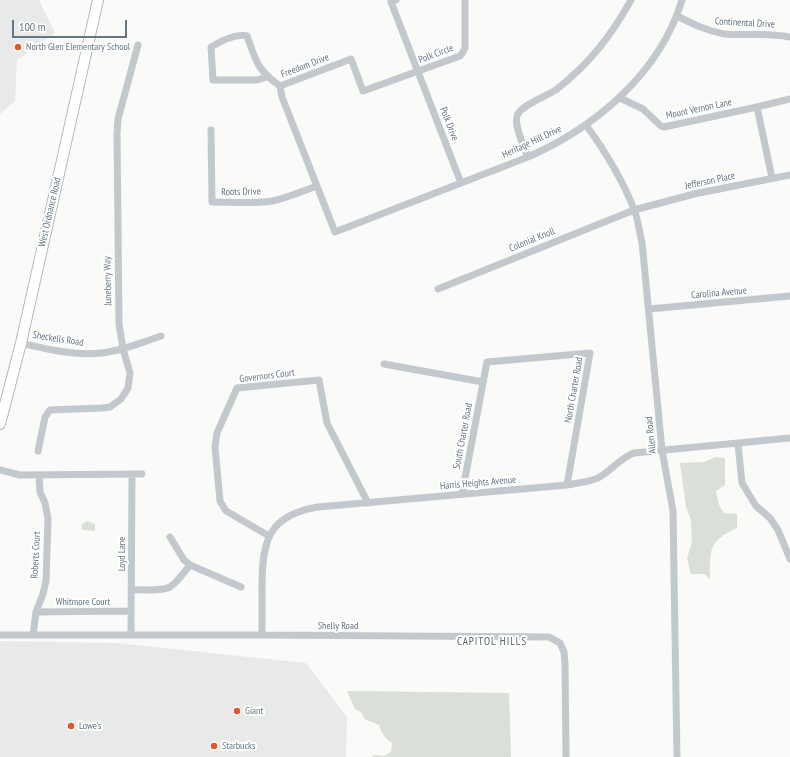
<!DOCTYPE html>
<style>
body{margin:0}
#map{position:relative;width:790px;height:757px;overflow:hidden;background:#fafaf8;font-family:"PT Sans Narrow",sans-serif}
canvas{display:block}
.scale{position:absolute;left:12px;top:20px;width:115px;height:18px;box-sizing:border-box;border:2px solid #657683;border-top:0;padding-left:5px;font-size:12px;line-height:14px;white-space:nowrap;color:#657683;-webkit-text-stroke:3px #fff;paint-order:stroke}
</style>
<div id="map">
<canvas width="790" height="757"></canvas>
<div class="scale">100 m</div>
</div>
<script>
const ctx = document.querySelector('canvas').getContext('2d');
ctx.lineJoin = 'round';
function fillPath(path, color) { ctx.fillStyle = color; ctx.fill(path, 'evenodd'); }
function strokePath(path, color, width, dash) { ctx.strokeStyle = color; ctx.lineWidth = width; ctx.lineCap = dash ? 'butt' : 'round'; ctx.setLineDash(dash || []); ctx.stroke(path); }
function write(font, color, halo, rows, align = 'center') {
  ctx.font = font + ' "PT Sans Narrow",sans-serif'; ctx.lineWidth = 4; ctx.setLineDash([]); ctx.textBaseline = 'middle'; ctx.strokeStyle = halo; ctx.fillStyle = color; for (const [text, x, y, turn = 0] of rows) {
    ctx.save(); ctx.translate(x, y); ctx.rotate((+turn || 0) * Math.PI / 180); ctx.textAlign = isNaN(turn) ? turn : align; if (halo) ctx.strokeText(text, 0, 0); ctx.fillText(text, 0, 0); ctx.restore();
  }
}
const built = new Path2D(`
 M0 0H39L55 33 17 60 15 101 0 114Z
 M0 641 117 643 306 663 347 717 346 757H0Z`);
const green = new Path2D(`
 M716 457 725 458V485L716 491 719 505 724 513 737 514V528C708 541 710 550 710 580L705 574H694L691 575 687 558 692 542 691 520 686 507 680 463 704 462Z
 M87 521 95 524V531L82 530V524Z
 M347 691 509 693 511 757H372L374 755 384 756 391 752 392 743C385 739 381 732 379 725L364 719 362 713 355 709Z`);
const minor = new Path2D(`
 M396 0 391 2 461 183
 M677 16C693 24 707 31 724 34 746 36 768 32 790 37
 M267 77 257 80H213L211 47C221 41 236 33 247 36 256 61 257 70 280 86
 M280 86 282 97 335 232 528 157C596 127 660 73 682 0
 M280 86 351 59 363 91 460 56 463 52 465 48V0
 M620 98 643 109 661 126 664 127 757 107 790 99
 M757 107 772 178
 M586 125C605 151 622 179 634 209 638 219 639 231 642 242L662 450 673 511 677 757
 M211 130 212 202C231 202 252 204 272 201 287 198 302 191 317 186
 M528 157C524 147 514 126 517 116 520 105 548 96 557 89 590 63 611 36 631 0
 M438 289 634 210 694 194 790 175
 M649 309 790 296
 M21 343C47 349 74 356 101 353 121 351 141 343 161 336
 M384 364 483 382
 M738 444 742 483 756 506 770 518 778 530 790 559
 M38 451 45 417 50 410 102 408 110 407 121 399 128 388 130 373 123 349 119 324 117 134 118 119 138 45
 M0 470 20 475 142 474
 M462 494 487 362 590 353 567 485
 M269 536 233 515 226 511 220 501 215 447 217 433 237 388 319 380 327 423 368 503
 M170 537 184 560 190 565 241 587
 M131 590C143 589 160 592 170 587 178 582 184 572 190 565
 M36 612 131 611
 M0 635H262L549 637 560 643 564 652 565 664 566 757
 M33 635 36 612 43 594 46 581 48 519 45 503 40 492 39 475
 M131 635 132 474
 M262 635C262 618 262 602 262 586 262 540 269 515 318 507L567 485C578 483 588 482 598 478 611 471 620 458 634 453L790 438`);
const secondary = new Path2D(`
 M0 424 21 343 98 0`);
const markers = [
 [18,47,4,"#e4572e"],
 [237,711,4,"#e4572e"],
 [71,726,4,"#e4572e"],
 [214,746,4,"#e4572e"]
];
const streetNames = [
 ["Continental Drive",745,23,3],
 ["Polk Circle",436,54,-21],
 ["Freedom Drive",305,66,-21],
 ["Mount Vernon Lane",699,109,-12],
 ["Polk Drive",449,124,69],
 ["Heritage Hill Drive",532,142,-25],
 ["Jefferson Place",710,181,-12],
 ["Roots Drive",241,192,-1],
 ["West Ordnance Road",50,212,-77],
 ["Colonial Knoll",532,240,-22],
 ["Juneberry Way",108,281,-91],
 ["Carolina Avenue",719,293,-5],
 ["Sheckells Road",58,339,9],
 ["Governors Court",267,376,-7],
 ["North Charter Road",574,390,-80],
 ["Allen Road",651,435,-96],
 ["South Charter Road",463,436,-79],
 ["Harris Heights Avenue",478,483,-5],
 ["Loyd Lane",122,554,-90],
 ["Roberts Court",36,555,-87],
 ["Whitmore Court",83,602],
 ["Shelly Road",338,626]
];
const poiNames = [
 ["North Glen Elementary School",26,47],
 ["Giant",245,711],
 ["Lowe's",79,726],
 ["Starbucks",222,746]
];
const neighbourhoodNames = [
 ["CAPITOL HILLS",492,642]
];
fillPath(built, '#e8e9e9');
fillPath(green, '#dadfd7');
strokePath(secondary, '#b3babf', 12);
strokePath(minor, '#c3c8cc', 7);
strokePath(secondary, '#fff', 10);
for (const [x, y, r, color] of markers) { const dot = new Path2D(); dot.arc(x, y, r, 0, 2 * Math.PI); ctx.fillStyle = color; ctx.fill(dot); strokePath(dot, '#fff', 1.5); }
write('10px', '#657683', '#fff', streetNames);
write('10px', '#657683', '#fff', poiNames, 'left');
ctx.letterSpacing = '1px';
write('11px', '#57646e', '#fff', neighbourhoodNames);
ctx.letterSpacing = '0px';
</script>
